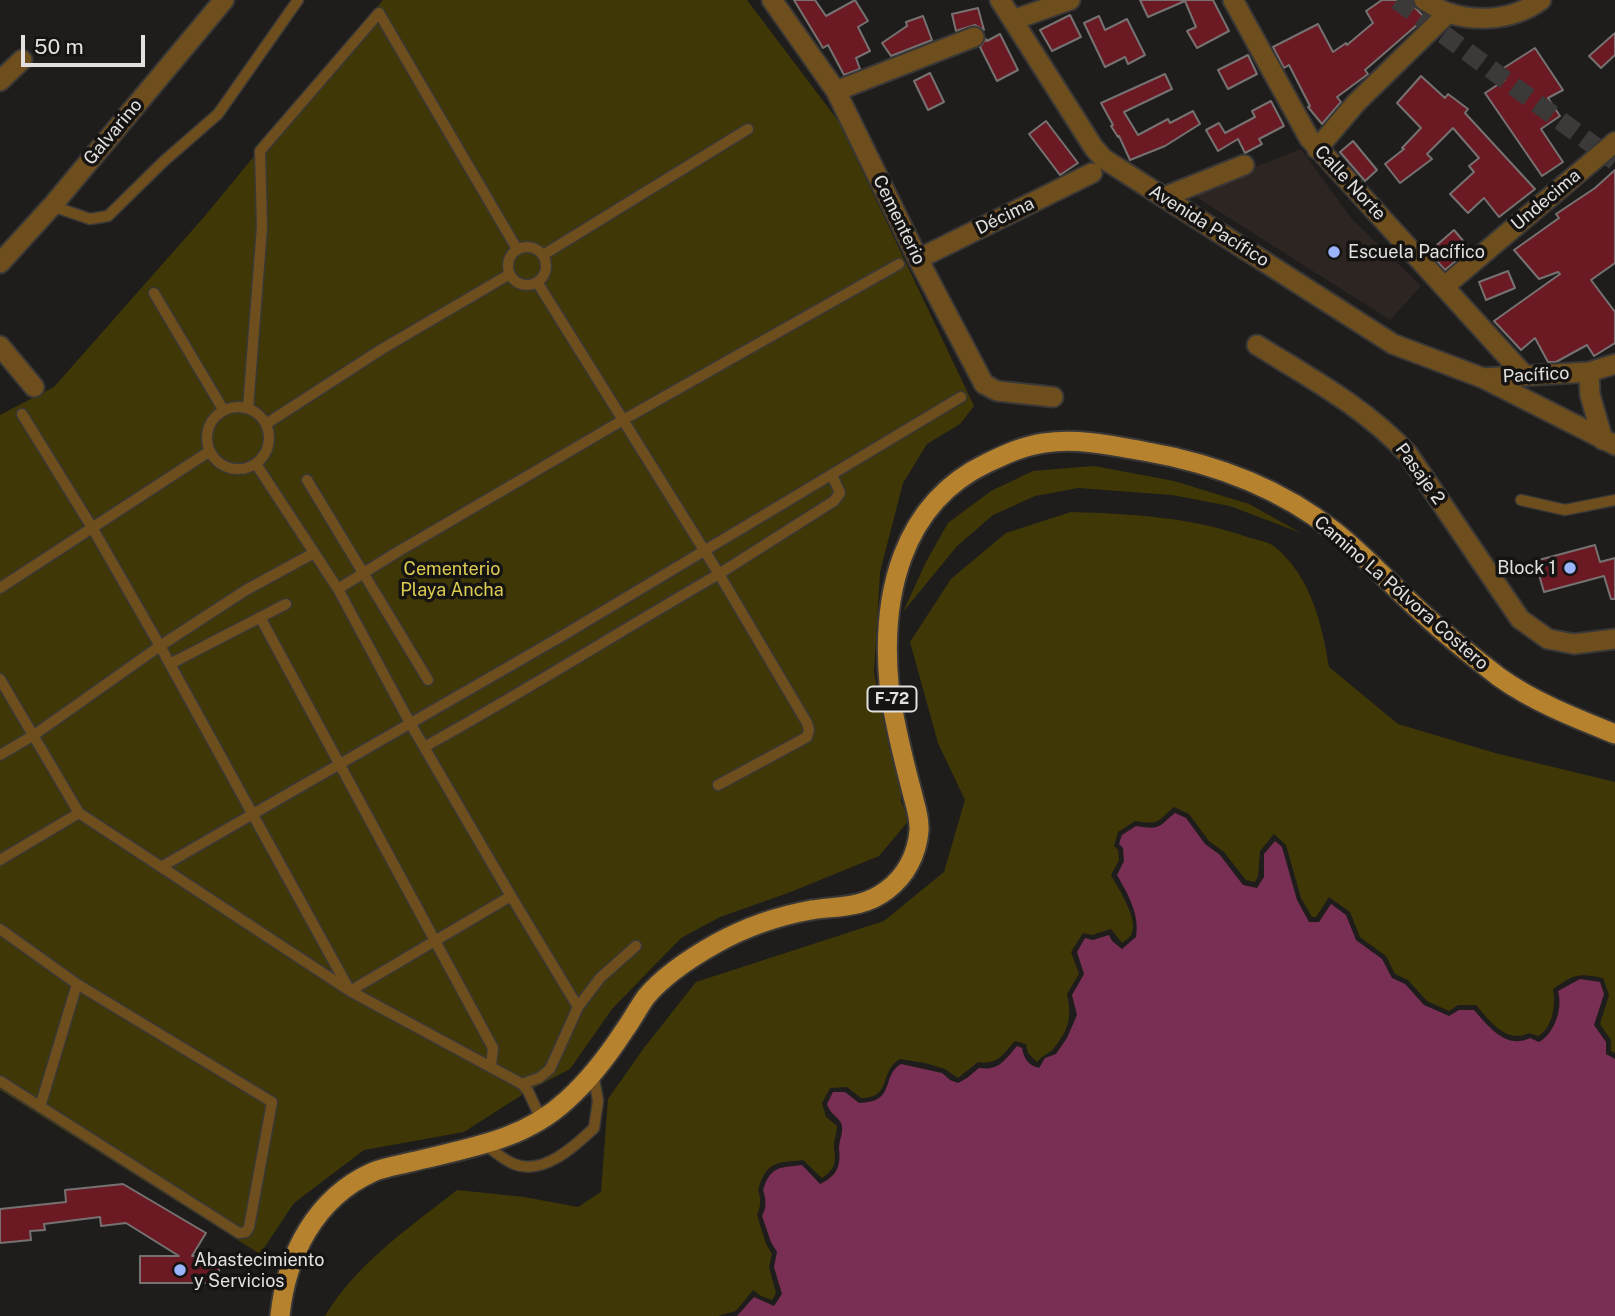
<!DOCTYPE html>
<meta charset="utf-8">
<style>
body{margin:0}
#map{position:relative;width:1615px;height:1316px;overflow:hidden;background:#1f1d1c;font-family:"Public Sans",sans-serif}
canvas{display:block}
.scale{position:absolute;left:21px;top:35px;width:124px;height:32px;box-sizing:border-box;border:4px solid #e2e1e0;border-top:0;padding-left:9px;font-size:21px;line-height:24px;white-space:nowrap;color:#e2e1e0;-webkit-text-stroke:5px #161413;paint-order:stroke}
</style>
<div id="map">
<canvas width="1615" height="1316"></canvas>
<div class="scale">50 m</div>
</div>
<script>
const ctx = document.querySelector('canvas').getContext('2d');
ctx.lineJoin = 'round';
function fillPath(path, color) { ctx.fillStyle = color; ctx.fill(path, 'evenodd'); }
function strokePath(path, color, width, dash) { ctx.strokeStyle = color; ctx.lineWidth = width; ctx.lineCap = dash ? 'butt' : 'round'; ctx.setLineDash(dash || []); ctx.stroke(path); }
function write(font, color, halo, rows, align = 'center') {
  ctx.font = font + ' "Public Sans",sans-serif'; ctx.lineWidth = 7; ctx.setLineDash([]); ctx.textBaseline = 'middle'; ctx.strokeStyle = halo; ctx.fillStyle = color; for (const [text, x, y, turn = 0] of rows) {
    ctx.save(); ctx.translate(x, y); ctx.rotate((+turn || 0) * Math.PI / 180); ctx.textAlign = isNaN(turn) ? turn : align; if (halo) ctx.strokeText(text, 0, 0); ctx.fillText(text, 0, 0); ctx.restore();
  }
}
const built = new Path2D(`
 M1301 149 1351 218 1421 286 1390 320 1190 193Z`);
const green = new Path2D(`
 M383 0H747L839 122 974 406 960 424 927 444 903 483 880 572 874 672 889 748 901 773V802L910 819 879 856 788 893 720 917 681 938 612 1009 570 1069 528 1091 464 1132 364 1150 294 1203 260 1254 0 1090V415L54 387 204 217Z
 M1094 466 1174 481 1249 504 1301 533 1230 506 1172 495 1078 488 1035 496 993 515 957 546 903 612 926 562 948 523 991 491 1033 471Z
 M1071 512C1132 514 1192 517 1250 538 1258 540 1269 542 1275 547 1311 577 1322 624 1329 667L1398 724 1495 753 1615 782V1053L1611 1051V1040L1600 1024 1609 995 1603 978C1577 973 1575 974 1553 989 1556 1004 1553 1028 1538 1036L1529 1033C1506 1044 1490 1021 1476 1005H1458L1449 1011 1427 1001 1408 980 1395 974 1386 956 1360 937 1350 912 1329 897 1316 917H1312L1301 898 1286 845 1274 834 1260 851 1258 876 1255 882 1246 880 1224 852 1209 841 1189 814 1174 807C1156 822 1161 825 1135 821L1118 832 1114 846 1118 850 1119 860 1111 875C1118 888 1140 921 1131 935 1129 939 1125 940 1122 943L1111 929 1092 935 1083 933 1071 952 1079 974 1067 994C1072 1017 1069 1029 1054 1048 1049 1054 1042 1055 1037 1062L1028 1053 1026 1044 1015 1041C1002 1055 998 1065 978 1062L958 1078 945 1069 925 1063 900 1059C878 1072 893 1098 861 1098L847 1087 830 1088 822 1103 826 1117 837 1126C837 1133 833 1143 834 1149 837 1163 834 1170 822 1178L803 1160C777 1163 767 1160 758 1190 761 1199 761 1206 757 1215L766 1244 772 1254 769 1267 776 1293 772 1300 761 1296 753 1290 736 1311 718 1316H325C356 1264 410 1227 457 1190L524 1197 578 1207 601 1192 608 1099 644 1048 696 982 884 921 944 872 965 800 938 743 910 642 951 579 1006 533Z`);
const water = new Path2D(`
 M1175 813 1186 818 1205 844 1220 855 1243 885 1257 888 1264 877V854L1275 841 1282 847 1297 900 1309 922H1319L1331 904 1346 915 1356 940 1382 959 1392 978 1405 984 1424 1005 1449 1016 1459 1010H1474C1488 1026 1506 1050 1530 1038L1539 1042C1555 1033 1563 1008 1558 991L1580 979 1600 982 1604 994 1594 1025 1606 1042V1054L1615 1059V1316H737L754 1297 774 1306 782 1294 774 1267 777 1252 771 1242 762 1216C767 1207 766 1199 763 1190 771 1165 780 1168 802 1165L820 1184C837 1176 841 1166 839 1149 839 1141 843 1134 842 1126 841 1118 831 1116 827 1104L833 1092H845L859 1103C897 1102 880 1077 901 1064L942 1073 950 1080 958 1083 967 1078 979 1068C999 1071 1005 1060 1017 1046L1022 1048C1024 1059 1028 1065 1039 1068L1045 1058 1056 1054 1067 1038 1077 1015 1072 995 1084 974 1077 952 1085 938 1093 940 1109 935 1112 941 1122 949 1136 937C1140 915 1128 894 1117 875L1124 861 1123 848 1119 844 1122 835 1136 826C1161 830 1158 827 1175 813Z`);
const building = new Path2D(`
 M794 0H815L826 16 855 0 868 21 858 27 870 51 856 58 860 69 844 75 828 45 823 48Z
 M1140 0H1213L1229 31 1197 48 1187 31 1196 27 1185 1 1148 17Z
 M1382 0H1408L1425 18 1365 70 1368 74 1337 97 1341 102 1322 124 1308 107 1310 106 1289 65 1284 68 1273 47 1318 24 1333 52 1346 43 1347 45 1373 23 1366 11Z
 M978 8 984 30 975 25 956 31 952 14Z
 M1070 15 1081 37 1052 51 1040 30Z
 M923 16 932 40 891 56 882 43 907 26 906 22Z
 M1099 16 1105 30 1127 19 1145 55 1128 64 1125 57 1105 67 1084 23Z
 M1615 33V55L1601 68 1589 56Z
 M1000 34 1018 70 997 81 980 47 986 39 987 41Z
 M1535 48 1563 90 1548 98 1560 116 1541 129 1563 162 1542 176 1485 93 1505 80 1499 71Z
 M1248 55 1257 74 1228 89 1218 70Z
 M930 73 944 102 928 110 914 81Z
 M1165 74 1172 89 1124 112 1138 135 1168 119 1170 123 1193 111 1200 124 1165 146 1130 160 1119 136 1118 137 1111 126 1113 125 1101 103Z
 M1421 76 1445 98 1448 94 1468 109 1465 113 1535 189 1499 217 1484 198 1468 213 1450 194 1474 172 1469 166 1479 158 1453 128 1427 154 1432 159 1400 183 1385 164 1404 149 1402 148 1421 128 1397 103Z
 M1271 101 1284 126 1259 139 1262 144 1245 153 1238 139 1218 151 1206 130 1219 123 1225 133 1255 117 1252 111Z
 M1046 121 1078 163 1060 175 1029 134Z
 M1353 141 1377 170 1365 181 1340 152Z
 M1615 170V263L1591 280 1615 312V343L1594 356 1587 345 1556 362H1548L1535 338 1521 350 1494 321 1560 274 1558 272 1539 279 1514 250 1559 218 1556 214 1595 188Z
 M1454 230 1470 249 1445 270 1429 252Z
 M1508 271 1515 288 1486 300 1479 282Z
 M1595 545 1600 562 1615 558V599H1611L1604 576 1544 592 1535 561Z
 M123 1184 206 1233 192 1256H219V1283H140V1256H179L126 1223 101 1226 100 1217 44 1224 45 1230 30 1231 31 1240 0 1243V1209L66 1202 65 1190Z`);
const trunkTunnel = new Path2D(`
 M1397 0 1615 161`);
const service = new Path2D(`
 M52 206 90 219 108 216 164 161 218 114 298 0
 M508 266a19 19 0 1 1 38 0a19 19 0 1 1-38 0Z
 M543 255 748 129
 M537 282 719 574 834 501 840 493 832 475
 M154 293 224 411
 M207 438a31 31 0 1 1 62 0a31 31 0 1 1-62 0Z
 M248 408 262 227 260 151 379 13 517 249
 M22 414 93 529 160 646 246 590 314 553
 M266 424 382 349 510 274
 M307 480 428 680
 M1521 500 1565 510 1615 500
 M0 588 210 451
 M338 589 394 554 623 420 899 264
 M260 617 493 1048 491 1066
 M170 664 286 604
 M0 679 79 813
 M424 747C524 692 620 631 719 574L807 723 809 730 807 737 718 785
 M0 755 34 735 160 646 350 991 511 896 410 723 338 589 256 464
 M0 860 79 813 350 991 522 1084 528 1091 541 1119
 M161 867 562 636 961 397
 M511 896 578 1007
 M0 929 77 984 272 1102 249 1227 246 1232 239 1233 0 1081
 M522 1084 539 1078 550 1069 578 1007 600 978 636 946
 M40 1107 77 984
 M487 1146C495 1152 504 1160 514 1164 543 1176 575 1146 594 1128L598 1101 593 1073`);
const minor = new Path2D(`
 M772 0 836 91 918 259 984 384 997 391 1053 397
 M1233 0 1309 138 1525 376
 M1424 0C1432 4 1440 11 1449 13 1479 23 1516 19 1541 0
 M1013 20 1070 0
 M0 81 22 60
 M836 91 974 37
 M1317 149 1356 103 1448 13
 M1164 197 1244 165
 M918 259 1092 173
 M1445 286 1615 142
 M1257 345C1310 378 1366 408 1408 454L1520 619 1548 639 1574 644 1615 639
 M0 346 34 387
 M1589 372 1590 395 1603 440
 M1483 378 1589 372 1615 364`);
const tertiary = new Path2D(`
 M1000 0 1094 148 1104 159 1393 344 1483 378 1615 445
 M0 263 52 206 224 0`);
const primary = new Path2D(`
 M280 1316C286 1256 315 1198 373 1172 385 1167 399 1165 411 1162 467 1148 523 1141 567 1100 588 1081 609 1054 624 1031 632 1020 638 1008 646 997 664 975 692 957 717 943 746 927 778 916 811 910 838 906 864 908 887 890 906 876 917 854 919 831 920 817 915 805 912 792 903 758 893 718 889 684 881 596 901 504 987 463 1006 454 1023 446 1044 443 1077 438 1110 445 1143 451 1212 463 1279 487 1334 531 1366 556 1392 586 1422 613 1446 635 1473 657 1499 677 1534 702 1575 718 1615 734`);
const markers = [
 [1334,252,7,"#9bb5fd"],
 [1570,568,7,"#9bb5fd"],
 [180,1270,7,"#9bb5fd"]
];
const shields = [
 [892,699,49]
];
const shieldNames = [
 ["F-72",892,699]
];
const streetNames = [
 ["Galvarino",113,132,-50],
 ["Calle Norte",1350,183,47],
 ["Undecima",1546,200,-40],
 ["Décima",1005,216,-26],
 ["Cementerio",899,220,64],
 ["Avenida Pacífico",1209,226,32],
 ["Pacífico",1536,375,-3],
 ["Pasaje 2",1420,474,54],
 ["Camino La Pólvora Costero",1401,593,41]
];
const poiNames = [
 ["Escuela Pacífico",1348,252],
 ["Block 1",1556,568,"right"],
 ["Abastecimiento",194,1260],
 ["y Servicios",194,1281]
];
const parkNames = [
 ["Cementerio",452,569],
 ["Playa Ancha",452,590]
];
fillPath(built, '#2d2521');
fillPath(green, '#3f3806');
fillPath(water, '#792f54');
fillPath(building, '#6b1a23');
strokePath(building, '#767272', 2);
strokePath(trunkTunnel, '#3c3a39', 19, [19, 10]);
strokePath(service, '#3a3837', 13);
strokePath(minor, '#3a3837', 23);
strokePath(tertiary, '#3a3837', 23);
strokePath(primary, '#3a3837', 23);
strokePath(service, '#6f4e1d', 10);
strokePath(minor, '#6f4e1d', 19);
strokePath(tertiary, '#6f4e1d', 19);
strokePath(primary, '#b7822e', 19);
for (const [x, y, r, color] of markers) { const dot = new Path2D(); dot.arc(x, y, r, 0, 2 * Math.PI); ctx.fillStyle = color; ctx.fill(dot); strokePath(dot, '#161413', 2.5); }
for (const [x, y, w] of shields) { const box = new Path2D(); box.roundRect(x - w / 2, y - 12.5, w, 25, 5); ctx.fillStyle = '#161413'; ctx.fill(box); strokePath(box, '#e2e1e0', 2); }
write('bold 16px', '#e2e1e0', null, shieldNames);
write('18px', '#e2e1e0', '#161413', streetNames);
write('18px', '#e2e1e0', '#161413', poiNames, 'left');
write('18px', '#dccc51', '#161413', parkNames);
</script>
